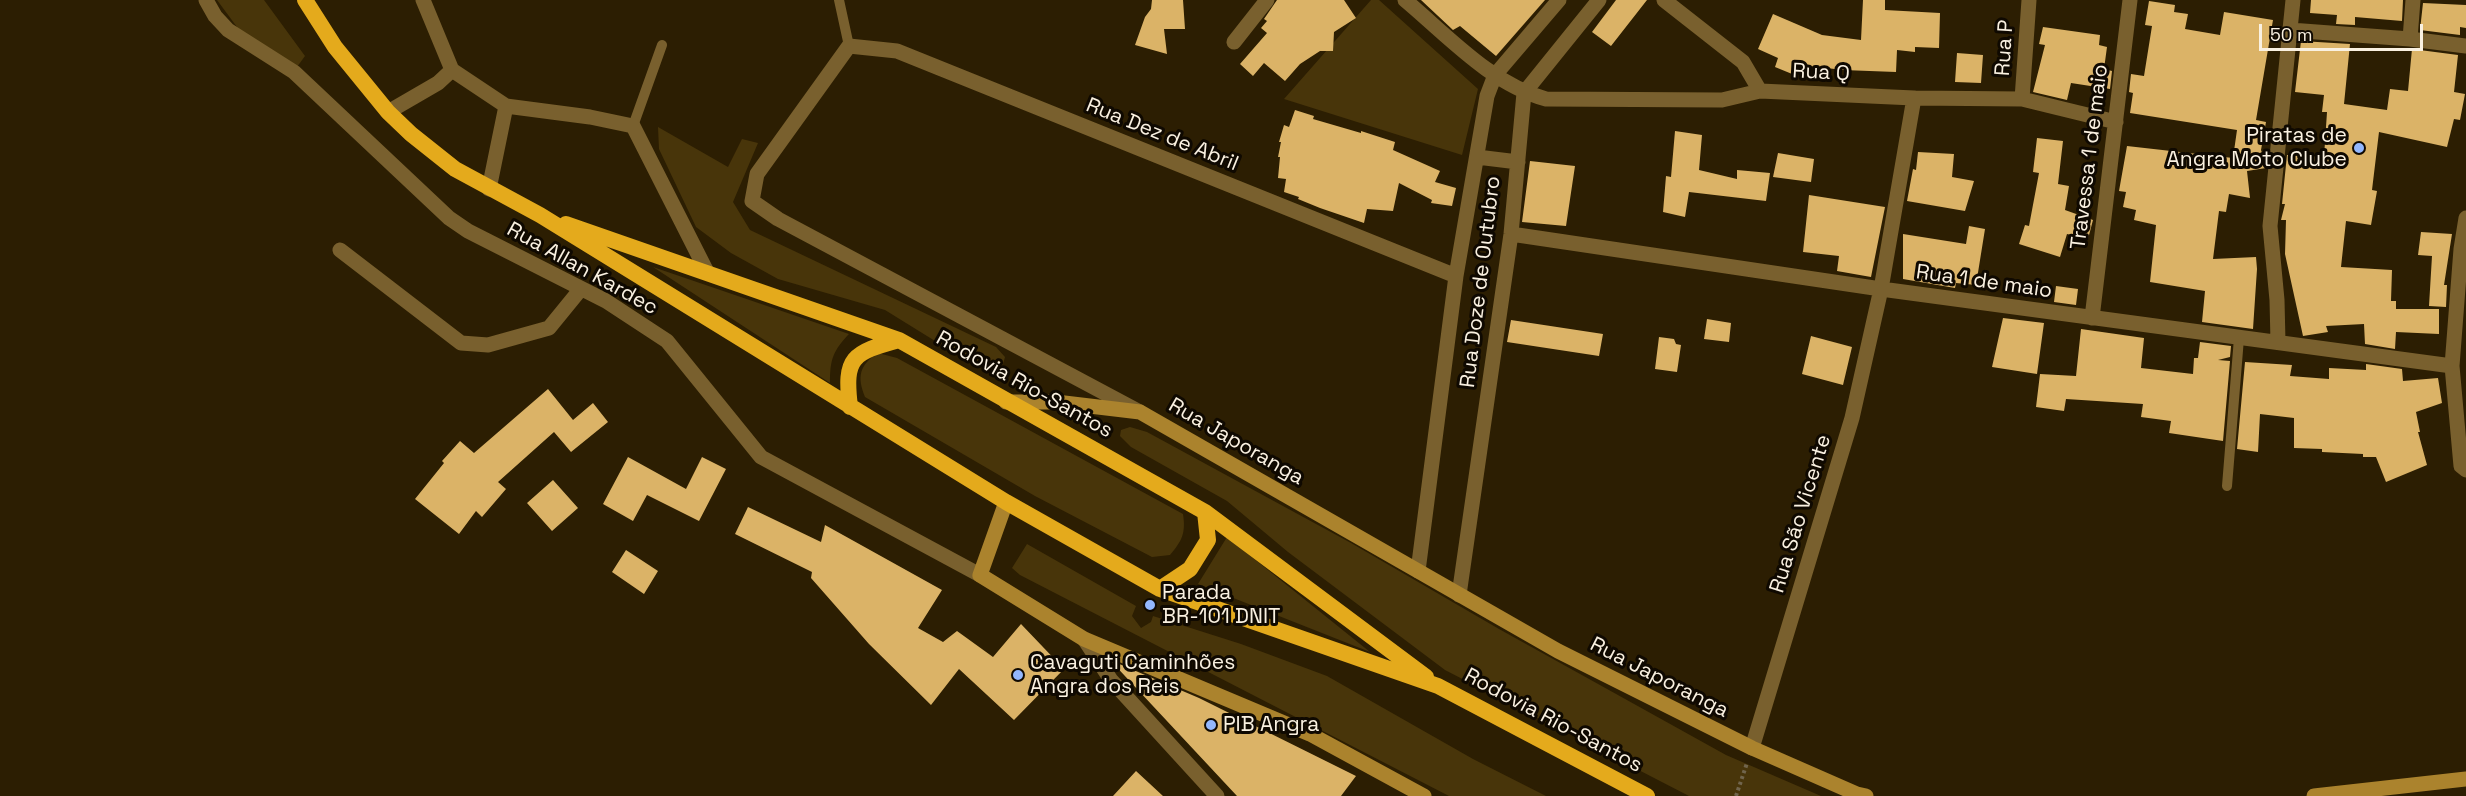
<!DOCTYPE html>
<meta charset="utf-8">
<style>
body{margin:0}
#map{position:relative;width:2466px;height:796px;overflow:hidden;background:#2c1e02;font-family:"Space Grotesk",sans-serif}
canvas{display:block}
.scale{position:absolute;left:2259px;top:24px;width:164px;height:27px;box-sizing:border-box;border:3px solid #faf1e1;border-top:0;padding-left:8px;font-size:18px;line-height:21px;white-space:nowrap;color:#faf1e1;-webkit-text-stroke:4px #0f0901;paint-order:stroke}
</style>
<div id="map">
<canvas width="2466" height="796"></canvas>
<div class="scale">50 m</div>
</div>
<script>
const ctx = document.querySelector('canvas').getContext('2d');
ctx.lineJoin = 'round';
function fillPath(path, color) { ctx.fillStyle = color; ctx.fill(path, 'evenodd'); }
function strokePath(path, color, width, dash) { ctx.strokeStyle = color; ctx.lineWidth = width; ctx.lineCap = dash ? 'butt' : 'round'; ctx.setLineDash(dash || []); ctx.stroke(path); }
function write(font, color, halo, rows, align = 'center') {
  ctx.font = font + ' "Space Grotesk",sans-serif'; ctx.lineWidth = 6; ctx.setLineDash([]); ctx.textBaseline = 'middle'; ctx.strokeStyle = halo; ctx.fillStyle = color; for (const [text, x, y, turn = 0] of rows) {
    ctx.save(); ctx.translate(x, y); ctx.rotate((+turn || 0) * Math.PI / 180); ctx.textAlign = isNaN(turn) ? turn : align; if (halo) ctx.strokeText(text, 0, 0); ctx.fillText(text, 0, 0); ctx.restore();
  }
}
const green = new Path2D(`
 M217 0H264L305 56 297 67 251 46Z
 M1371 0H1379L1478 89 1462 155 1284 99Z
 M658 127 728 167 742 139 758 143 733 202 750 230 996 347 1005 357 1002 368 987 370 948 349 885 310 778 279 731 253 696 227 659 149Z
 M653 267 849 334C833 351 830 359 830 383Z
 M878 353 897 358 1183 514C1186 533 1182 541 1170 555L1152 557 1035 496 865 397C857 377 859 365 878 353Z
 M1130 427 1147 432 1351 543 1499 629 1726 755 1821 796H1689L1445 670 1288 552 1227 501 1131 447 1120 436 1121 430Z
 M1227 537 1370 652 1198 584Z
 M1027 544 1136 606 1132 616 1141 628 1151 622 1153 616 1241 644 1327 676 1473 759 1546 796H1449L1020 575 1012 568Z`);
const building = new Path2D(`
 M1152 0H1183L1185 29H1164L1167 54 1135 45 1145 17 1151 9Z
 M1277 0H1344L1356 18 1334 32 1333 51H1320L1300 64 1285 81 1264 63 1253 76 1240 64 1267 33 1261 28 1267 21 1264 19Z
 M1421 0H1545L1496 56 1460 26 1453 30Z
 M1616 0H1647L1611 46 1592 32Z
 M1863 0H1885V10L1940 13 1939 48 1915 47V52L1897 50 1896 72 1843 70 1801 65 1797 76 1775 67 1778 58 1758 49 1773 14 1822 35 1861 40Z
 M2311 0H2403L2402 21 2355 17V25L2336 24 2337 15 2310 13Z
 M2149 1 2175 5 2174 12 2188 14 2185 29 2220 35 2224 12 2273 20 2256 120 2266 122 2261 150 2262 153 2268 154 2266 168 2247 171 2250 198 2229 194 2226 212 2219 211 2213 259 2256 257 2257 269 2253 329 2202 322 2205 291 2150 282 2156 225 2134 220 2136 210 2123 207 2126 192 2119 191 2127 146 2233 158 2237 130 2130 113 2133 93 2129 92 2131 74 2144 76 2152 26 2145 25Z
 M2423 3 2466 5V28L2460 27V35L2420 30Z
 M2043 27 2100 35 2099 45 2107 47 2104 69 2112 71 2110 89 2071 83 2067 100 2033 92 2045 45 2039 44Z
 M2301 41 2350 44 2344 104 2387 110 2390 89 2408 91 2412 49 2458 55 2454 92 2465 94 2460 120 2454 119 2447 147 2379 132 2372 190 2377 191 2371 225 2346 221 2341 267 2392 270 2391 301H2396V309H2439V334L2396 332 2395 349 2365 344 2364 324 2326 326 2328 332 2303 336 2285 254 2286 220H2281L2285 204H2282L2287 155 2324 157 2327 112H2322L2324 95 2295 92Z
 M1957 53 1983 55 1981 83 1955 82Z
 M1295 110 1314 116 1313 119 1361 133V131L1395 142 1393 150 1440 171 1435 182 1456 188 1452 206 1431 203 1432 200 1399 183 1393 211 1367 209 1364 223 1320 208 1298 199 1299 197 1284 192 1286 179 1278 178 1280 157H1278L1281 142H1279L1284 125 1289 127Z
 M1675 131 1702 135 1699 170 1737 179V170L1770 173 1766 201 1689 192 1685 217 1663 212 1666 176 1671 177Z
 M2037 138 2063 141 2058 184 2069 186 2065 210 2093 220 2088 239 2067 234 2060 257 2019 244 2025 225 2029 226 2039 173 2033 172Z
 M1918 152 1954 154 1952 177 1974 181 1965 211 1907 201 1913 169 1916 170Z
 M1778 153 1814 159 1811 182 1773 177Z
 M1530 161 1575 166 1566 226 1522 222Z
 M1809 195 1885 207 1871 277 1837 271 1839 256 1803 252Z
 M1969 226 1985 229 1976 285 1956 283 1955 288 1903 279V234L1966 244Z
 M2421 232 2452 234 2444 285H2447L2446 307 2429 306 2432 256 2418 255Z
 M2056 286 2078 289 2076 305 2054 302Z
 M2003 318 2044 323 2037 374 1992 367Z
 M1707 319 1731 323 1729 342 1704 339Z
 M1511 320 1603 334 1599 356 1507 342Z
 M2081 329 2144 338 2141 368 2193 374 2194 358H2198L2200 342 2231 346 2230 357 2218 360 2230 361 2223 441 2169 433 2171 421 2141 417 2143 404 2066 399 2064 411 2036 407 2040 374 2076 376Z
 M1811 336 1852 347 1843 385 1802 374Z
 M1659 337 1674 339 1676 344 1681 345 1677 372 1655 369Z
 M2245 362 2292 365 2290 376 2329 379V368L2366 370V364L2402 369 2403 381 2438 378 2442 403 2416 412 2420 432H2418L2427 465 2386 482 2376 457H2363V454L2322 452V449L2294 448V418L2260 414 2258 452 2237 449Z
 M548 389 573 420 593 403 608 422 571 452 554 432 498 482 506 489 482 517 476 511 459 534 415 499 444 463 442 461 460 441 474 453Z
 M628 457 686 489 702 457 726 469 699 521 647 495 633 521 603 504Z
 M553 480 578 508 552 531 527 503Z
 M748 507 821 542 825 525 942 590 918 628 943 642 957 631 993 657 1021 624 1064 669 1014 720 959 669 931 705 869 644 811 578 812 572 735 534Z
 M626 550 658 571 644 594 612 572Z
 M1110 660 1199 698 1356 776 1341 796H1237Z
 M1136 771 1163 796H1113Z`);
const path = new Path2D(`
 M1736 796 1747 763`);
const service = new Path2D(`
 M839 0 849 46
 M633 126 662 45
 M2227 486 2239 338`);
const minor = new Path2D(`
 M206 0 215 16 228 30 294 72 449 218 468 231 606 301 667 341 761 457 980 575
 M423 0 452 70 506 106 590 117 633 126 707 272
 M1405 0C1448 36 1491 84 1546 99L1722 100 1760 91 1914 98 2022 99 2116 122
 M1664 0 1743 62 1760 91
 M2290 30 2410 39 2466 46
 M2410 39 2413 0
 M1234 42 1267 0
 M2022 99 2029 0
 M388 112 438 83 452 70
 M1477 157 1518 162
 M489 189 506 106
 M2466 218 2461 249 2452 366 2461 466 2466 470
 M1511 234 1881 289 2452 366
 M340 250 461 343 488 345 549 328 580 290
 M2092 318 2130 0
 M2278 342 2277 300 2270 226 2293 0
 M1140 412 778 219 752 201 757 174 849 46 897 51 1456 276
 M1418 571 1456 276 1487 96 1495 75 1559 0
 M1459 595 1511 234 1524 93 1599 0
 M1084 639 1111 680 1217 796
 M1752 748 1852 418 1881 289 1914 98`);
const secondary = new Path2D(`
 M1006 402H1056L1140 412 1558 651 1752 748 1857 794 1866 796
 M1006 502 980 575 1084 639 1310 734 1424 796
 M2314 796 2466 779`);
const trunk = new Path2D(`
 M305 0 335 47 388 112 411 134 455 169 540 215 1006 502 1160 589 1438 686 1647 796
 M566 224 899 340 1205 512 1426 677
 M850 407C844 357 852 353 899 340
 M1160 589 1190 569 1208 540 1205 512`);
const markers = [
 [2359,148,6,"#93b7fd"],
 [1150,605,6,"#93b7fd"],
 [1018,675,6,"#93b7fd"],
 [1211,725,6,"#93b7fd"]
];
const streetNames = [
 ["Rua P",2005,48,-86],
 ["Rua Q",1821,73,3],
 ["Rua Dez de Abril",1162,135,22],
 ["Travessa 1 de maio",2090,157,-83],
 ["Rua Allan Kardec",582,269,29],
 ["Rua Doze de Outubro",1481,282,-83],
 ["Rua 1 de maio",1984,282,8],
 ["Rodovia Rio-Santos",1024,385,29],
 ["Rua Japoranga",1236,442,30],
 ["Rua São Vicente",1801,514,-73],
 ["Rua Japoranga",1659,678,27],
 ["Rodovia Rio-Santos",1553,721,28]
];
const poiNames = [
 ["Piratas de",2347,136,"right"],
 ["Angra Moto Clube",2347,160,"right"],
 ["Parada",1162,593],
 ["BR-101 DNIT",1162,617],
 ["Cavaguti Caminhões",1030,663],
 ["Angra dos Reis",1030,687],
 ["PIB Angra",1223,725]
];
fillPath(green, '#48350a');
fillPath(building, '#dbb367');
strokePath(path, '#71654d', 4, [3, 3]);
strokePath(service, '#79602e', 10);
strokePath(minor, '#79602e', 15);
strokePath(secondary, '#ab832d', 15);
strokePath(trunk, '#e4aa1c', 16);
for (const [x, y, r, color] of markers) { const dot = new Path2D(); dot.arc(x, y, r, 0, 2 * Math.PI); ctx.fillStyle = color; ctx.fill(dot); strokePath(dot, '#0f0901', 2); }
write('21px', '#faf1e1', '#0f0901', streetNames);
write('21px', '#faf1e1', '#0f0901', poiNames, 'left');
</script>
